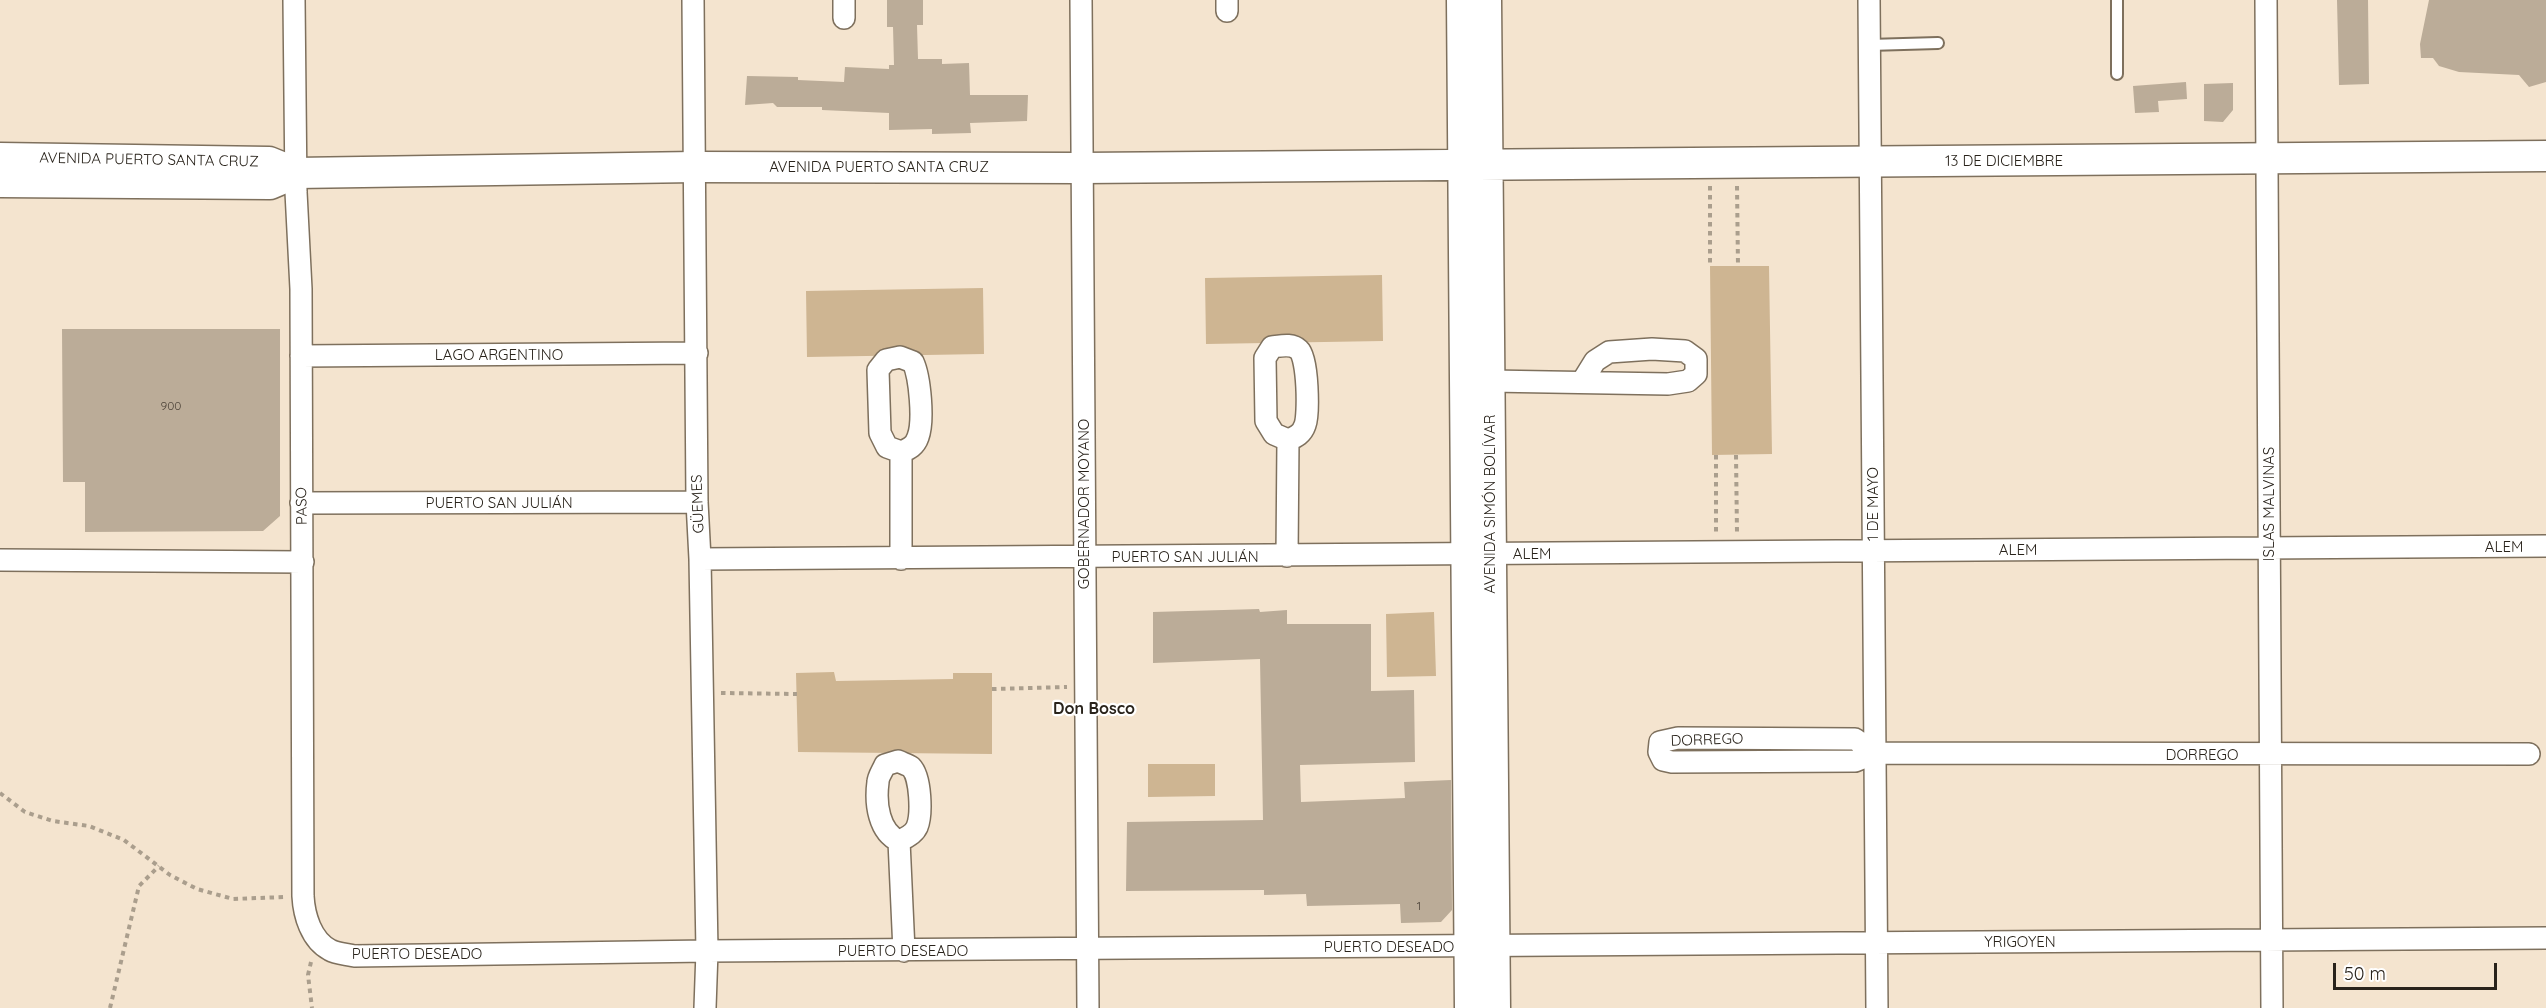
<!DOCTYPE html>
<meta charset="utf-8">
<style>
body{margin:0}
#map{position:relative;width:2546px;height:1008px;overflow:hidden;background:#f4e4cf;font-family:Quicksand,sans-serif}
canvas{display:block}
.scale{position:absolute;left:2333px;top:963px;width:164px;height:27px;box-sizing:border-box;border:3px solid #29231b;border-top:0;padding-left:8px;font-size:18px;line-height:21px;white-space:nowrap;color:#29231b;-webkit-text-stroke:4px #fff;paint-order:stroke}
</style>
<div id="map">
<canvas width="2546" height="1008"></canvas>
<div class="scale">50 m</div>
</div>
<script>
const ctx = document.querySelector('canvas').getContext('2d');
ctx.lineJoin = 'round';
function fillPath(path, color) { ctx.fillStyle = color; ctx.fill(path, 'evenodd'); }
function strokePath(path, color, width, dash) { ctx.strokeStyle = color; ctx.lineWidth = width; ctx.lineCap = dash ? 'butt' : 'round'; ctx.setLineDash(dash || []); ctx.stroke(path); }
function write(font, color, halo, rows, align = 'center') {
  ctx.font = font + ' Quicksand,sans-serif'; ctx.lineWidth = 4.5; ctx.setLineDash([]); ctx.textBaseline = 'middle'; ctx.strokeStyle = halo; ctx.fillStyle = color; for (const [text, x, y, turn = 0] of rows) {
    ctx.save(); ctx.translate(x, y); ctx.rotate((+turn || 0) * Math.PI / 180); ctx.textAlign = isNaN(turn) ? turn : align; if (halo) ctx.strokeText(text, 0, 0); ctx.fillText(text, 0, 0); ctx.restore();
  }
}
const green = new Path2D(`
 M1710 266H1769L1772 454 1712 455Z
 M1382 275 1383 341 1206 344 1205 278Z
 M983 288 984 354 807 357 806 291Z
 M1434 612 1436 676 1387 677 1386 614Z
 M834 672 836 681 953 679V673H992V754L798 752 796 673Z
 M1148 764H1215V796L1148 797Z`);
const building = new Path2D(`
 M887 0H923V25H917L918 59H942V64L969 63 970 95H1028L1027 121 970 123 971 133 932 134V129L889 130V113L822 110V107H777L773 103 745 105 747 76 798 77V80L844 82 845 67 889 69V65H894L893 27H887Z
 M2337 0H2368L2369 84 2339 85Z
 M2429 0H2546V82L2529 87 2519 75 2459 72 2439 66 2433 58H2421L2420 44Z
 M2186 82 2187 99 2158 101 2159 112 2135 113 2133 86Z
 M2233 83V110L2223 122 2204 121V84Z
 M62 329H280V516L263 531 85 532V482H63Z
 M1259 609 1260 612 1287 610V624H1371V691L1414 690 1415 762 1300 765 1301 802 1405 798 1404 782 1451 780 1452 910 1441 922 1401 923 1400 904 1307 906 1306 894 1264 895V890L1126 891 1127 822 1263 820 1260 659 1153 663V612Z`);
const path = new Path2D(`
 M1710 186V266
 M1737 186 1738 266
 M1716 455V533
 M1736 455 1737 532
 M992 689 1067 687
 M721 693 797 694
 M0 793 25 812 53 821 89 826 124 840 170 875 197 889 233 899 284 897
 M311 962 308 975 312 1008
 M110 1008 139 886 159 866`);
const lane = new Path2D(`
 M1869 45 1938 43
 M2117 74V0`);
const street = new Path2D(`
 M294 0 296 192 301 289 303 896C304 915 311 940 330 950 337 954 347 954 354 956L707 951 2546 938
 M693 0 697 502 700 559 707 951 705 1008
 M844 0V18
 M1081 0 1088 1008
 M1227 0V11
 M1869 0 1877 1008
 M2266 0 2272 1008
 M301 356 697 353
 M1490 381 1668 384 1688 381 1696 374V359L1685 351 1652 349 1609 352 1595 361 1582 382
 M901 452 887 447 880 433 878 370 886 360 900 357 913 362C920 377 924 421 918 437 915 446 909 449 901 452V559
 M301 503 697 502
 M1287 556 1288 440C1296 437 1302 434 1305 425 1309 414 1308 358 1299 350 1292 343 1281 346 1272 347L1265 358 1266 421 1274 434 1288 440
 M700 559 2546 546
 M0 560 303 562
 M1875 753 1855 739 1678 738 1660 742 1659 752 1663 760 1672 762 1855 761 1875 753 2529 754
 M899 841C879 832 875 804 878 782 878 777 883 770 885 765L898 761C902 763 908 765 911 767 921 777 922 815 917 827 914 834 906 838 899 841L904 951`);
const secondary = new Path2D(`
 M1462 0 1470 1008
 M1486 0 1495 1008
 M0 158 269 162 296 173
 M0 182 270 184 296 173 695 167 1082 168 2546 156`);
const numberNames = [
 ["900",171,406],
 ["1",1419,906]
];
const streetNames = [
 ["AVENIDA PUERTO SANTA CRUZ",149,160,1],
 ["13 DE DICIEMBRE",2004,161],
 ["AVENIDA PUERTO SANTA CRUZ",879,167],
 ["LAGO ARGENTINO",499,355],
 ["PUERTO SAN JULIÁN",499,503],
 ["GÜEMES",698,504,-92],
 ["GOBERNADOR MOYANO",1084,504,-90],
 ["AVENIDA SIMÓN BOLÍVAR",1490,504,-90],
 ["1 DE MAYO",1873,504,-90],
 ["ISLAS MALVINAS",2269,504,-90],
 ["PASO",302,506,-91],
 ["ALEM",2504,547],
 ["ALEM",2018,550],
 ["ALEM",1532,554],
 ["PUERTO SAN JULIÁN",1185,557],
 ["DORREGO",1707,740,-2],
 ["DORREGO",2202,755],
 ["YRIGOYEN",2020,942],
 ["PUERTO DESEADO",1389,947],
 ["PUERTO DESEADO",903,951],
 ["PUERTO DESEADO",417,954]
];
const neighbourhoodNames = [
 ["Don Bosco",1094,709]
];
fillPath(green, '#ceb592');
fillPath(building, '#bbac98');
strokePath(lane, '#7e705d', 14);
strokePath(street, '#7e705d', 24);
strokePath(secondary, '#7e705d', 33);
strokePath(path, '#aa9e8d', 4, [4.5, 4.5]);
strokePath(lane, '#fff', 10);
strokePath(street, '#fff', 21);
strokePath(secondary, '#fff', 30);
write('12px', '#4e453a', null, numberNames);
write('15px', '#29231b', '#fff', streetNames);
write('bold 16px', '#29231b', '#fff', neighbourhoodNames);
</script>
